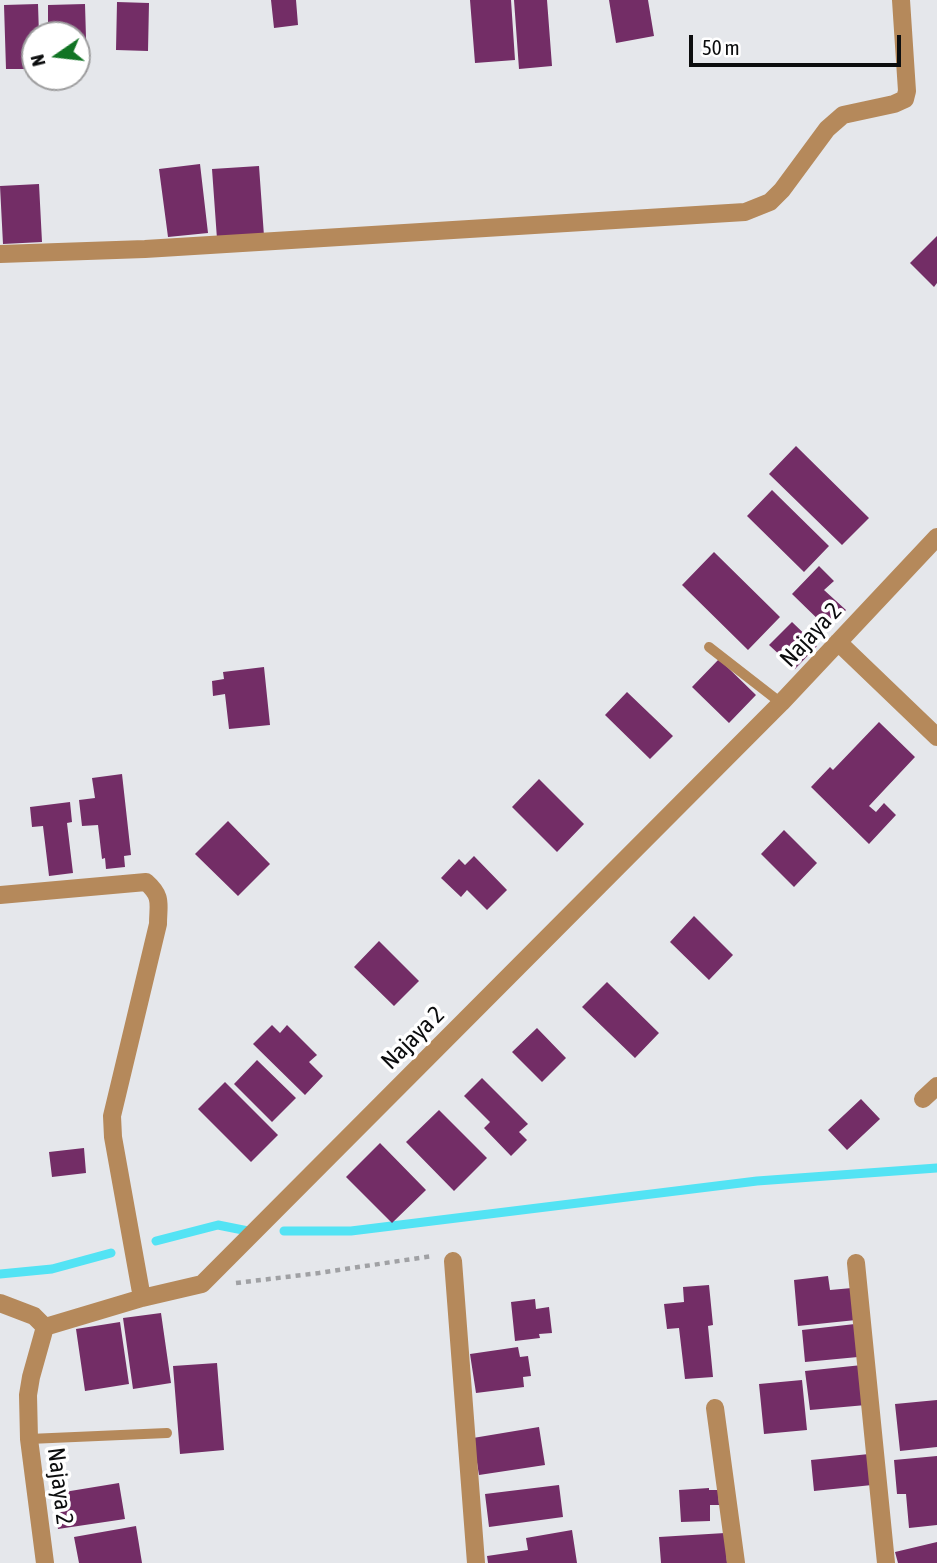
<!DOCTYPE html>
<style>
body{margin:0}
#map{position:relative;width:937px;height:1563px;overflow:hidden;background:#e5e7eb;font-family:"Asap Condensed",sans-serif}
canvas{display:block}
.north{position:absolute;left:21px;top:21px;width:70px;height:70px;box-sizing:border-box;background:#fff;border:2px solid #9e9e9f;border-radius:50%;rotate:256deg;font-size:19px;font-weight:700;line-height:28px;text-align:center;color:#0c0d0e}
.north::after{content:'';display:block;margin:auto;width:24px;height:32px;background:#117424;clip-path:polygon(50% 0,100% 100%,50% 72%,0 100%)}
.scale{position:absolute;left:689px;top:35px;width:212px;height:32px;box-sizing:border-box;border:4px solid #0c0d0e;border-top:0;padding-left:9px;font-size:21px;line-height:24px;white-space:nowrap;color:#0c0d0e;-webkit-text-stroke:5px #fff;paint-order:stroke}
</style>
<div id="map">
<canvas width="937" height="1563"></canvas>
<div class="north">N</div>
<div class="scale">50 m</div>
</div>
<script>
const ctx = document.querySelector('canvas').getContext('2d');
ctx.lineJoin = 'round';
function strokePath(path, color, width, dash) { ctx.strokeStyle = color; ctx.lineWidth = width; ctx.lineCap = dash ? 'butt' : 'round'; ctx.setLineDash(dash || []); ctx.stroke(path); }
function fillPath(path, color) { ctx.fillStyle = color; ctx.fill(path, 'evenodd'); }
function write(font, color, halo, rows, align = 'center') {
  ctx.font = font + ' "Asap Condensed",sans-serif'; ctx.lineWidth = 7; ctx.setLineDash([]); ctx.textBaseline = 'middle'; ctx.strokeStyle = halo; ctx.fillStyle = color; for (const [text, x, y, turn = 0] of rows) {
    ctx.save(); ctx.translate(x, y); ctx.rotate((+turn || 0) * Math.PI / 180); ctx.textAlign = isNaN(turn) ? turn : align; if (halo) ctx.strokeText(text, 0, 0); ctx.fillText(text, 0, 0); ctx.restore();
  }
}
const stream = new Path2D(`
 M284 1231H351L757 1181 937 1168
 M156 1241 218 1225 253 1232
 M0 1274 52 1269 111 1253`);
const building = new Path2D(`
 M271 0H296L298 25 274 28Z
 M470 0H511L515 60 475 63Z
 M514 0H547L552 66 519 69Z
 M609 0H648L654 36 616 43Z
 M117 2 149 3 148 51 116 50Z
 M38 4 39 35H35V69H6L4 5Z
 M85 4 87 72H77V35H48V5Z
 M200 164 208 233 168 237 159 169Z
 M259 166 264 236 217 239 212 169Z
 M39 184 42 242 3 244 0 186Z
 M937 236V283L934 287 910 263Z
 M796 446 869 518 842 545 769 474Z
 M772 490 829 546 804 572 747 516Z
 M714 552 780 617 748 650 682 585Z
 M819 566 834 581 824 590 846 610 828 629 792 594Z
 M792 622 817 646 795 669 769 645Z
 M719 659 756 695 729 723 692 687Z
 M264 667 270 725 229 729 225 694 213 696 212 681 224 679 223 672Z
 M627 692 673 736 650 759 605 715Z
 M879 722 915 757 869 806 876 812 884 803 896 815 869 844 811 787 830 767 833 770Z
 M122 774 131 855 124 856 125 867 106 869 105 858 102 859 98 825 82 826 79 800 95 798 92 778Z
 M539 779 584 824 557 852 512 807Z
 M70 802 72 822 67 823 73 873 49 876 43 826 32 827 30 807Z
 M228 821 270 864 238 896 195 854Z
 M784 830 817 863 794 887 761 854Z
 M474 856 507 890 487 910 467 890 461 897 441 878 459 859 465 865Z
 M694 916 733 955 709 980 670 942Z
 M379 941 419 981 394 1006 354 967Z
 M607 982 659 1033 635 1058 582 1007Z
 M272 1025 280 1033 287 1025 317 1055 309 1062 323 1076 305 1095 253 1044Z
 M537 1028 566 1058 542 1082 512 1052Z
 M257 1060 296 1098 272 1122 234 1084Z
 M482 1078 528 1124 519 1132 527 1140 511 1156 484 1128 490 1122 464 1096Z
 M225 1082 278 1135 251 1162 198 1109Z
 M861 1099 880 1119 847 1150 828 1130Z
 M439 1110 487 1158 454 1191 406 1142Z
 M380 1143 426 1190 392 1223 346 1177Z
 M84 1148 86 1173 52 1177 49 1152Z
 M828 1276 830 1290 852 1288 856 1320 798 1326 794 1280Z
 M709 1285 713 1325 708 1326 713 1377 685 1379 679 1328 667 1329 664 1304 684 1302 683 1287Z
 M535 1299 536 1309 549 1307 552 1333 539 1334 540 1338 515 1341 511 1302Z
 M161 1313 171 1383 133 1389 123 1318Z
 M120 1322 129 1384 85 1391 76 1329Z
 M855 1324 858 1357 805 1362 802 1330Z
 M518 1347 520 1357 528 1356 531 1376 523 1377 524 1387 476 1393 470 1354Z
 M217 1363 224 1450 180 1454 173 1366Z
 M862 1365 866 1405 810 1410 805 1371Z
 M802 1380 807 1430 764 1434 759 1384Z
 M937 1400V1447L900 1451 895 1404Z
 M539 1427 545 1465 479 1475 473 1438Z
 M869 1454 872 1485 814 1491 811 1460Z
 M937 1456V1525L909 1528 906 1494H897L894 1460Z
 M119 1483 125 1519 58 1529 52 1494Z
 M559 1485 563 1517 489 1527 485 1494Z
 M709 1488V1490H718L719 1505H710V1521L681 1522 679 1490Z
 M136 1526 142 1563H79L74 1537Z
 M572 1530 577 1563H488L487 1556 528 1550 526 1538Z
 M725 1533 727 1563H661L659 1537Z
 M937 1542V1563H898L895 1552Z`);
const path = new Path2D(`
 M236 1283 319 1273 432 1256`);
const service = new Path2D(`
 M709 647 781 703
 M29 1439 167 1433`);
const minor = new Path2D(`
 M0 254 145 249 745 212 770 202 782 190 827 129 843 115 894 104 905 99 907 91 901 0
 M838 642 937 737
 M0 895 146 882C163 897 158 904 158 924L112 1116 113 1137 142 1298
 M923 1099 937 1086
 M453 1261 476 1563
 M856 1263 886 1563
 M0 1303 34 1316 45 1327
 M715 1408 736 1563
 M45 1563 29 1439 28 1395 31 1377 45 1327 142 1298 202 1284 781 703 937 537`);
const streetNames = [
 ["Najaya 2",811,635,-47],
 ["Najaya 2",413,1038,-45],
 ["Najaya 2",60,1486,83]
];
strokePath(stream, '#53e3f4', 9);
fillPath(building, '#732d66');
strokePath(path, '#a0a1a4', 4.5, [5, 5]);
strokePath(service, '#b5895b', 10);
strokePath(minor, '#b5895b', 18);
write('24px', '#0c0d0e', '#fff', streetNames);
</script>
